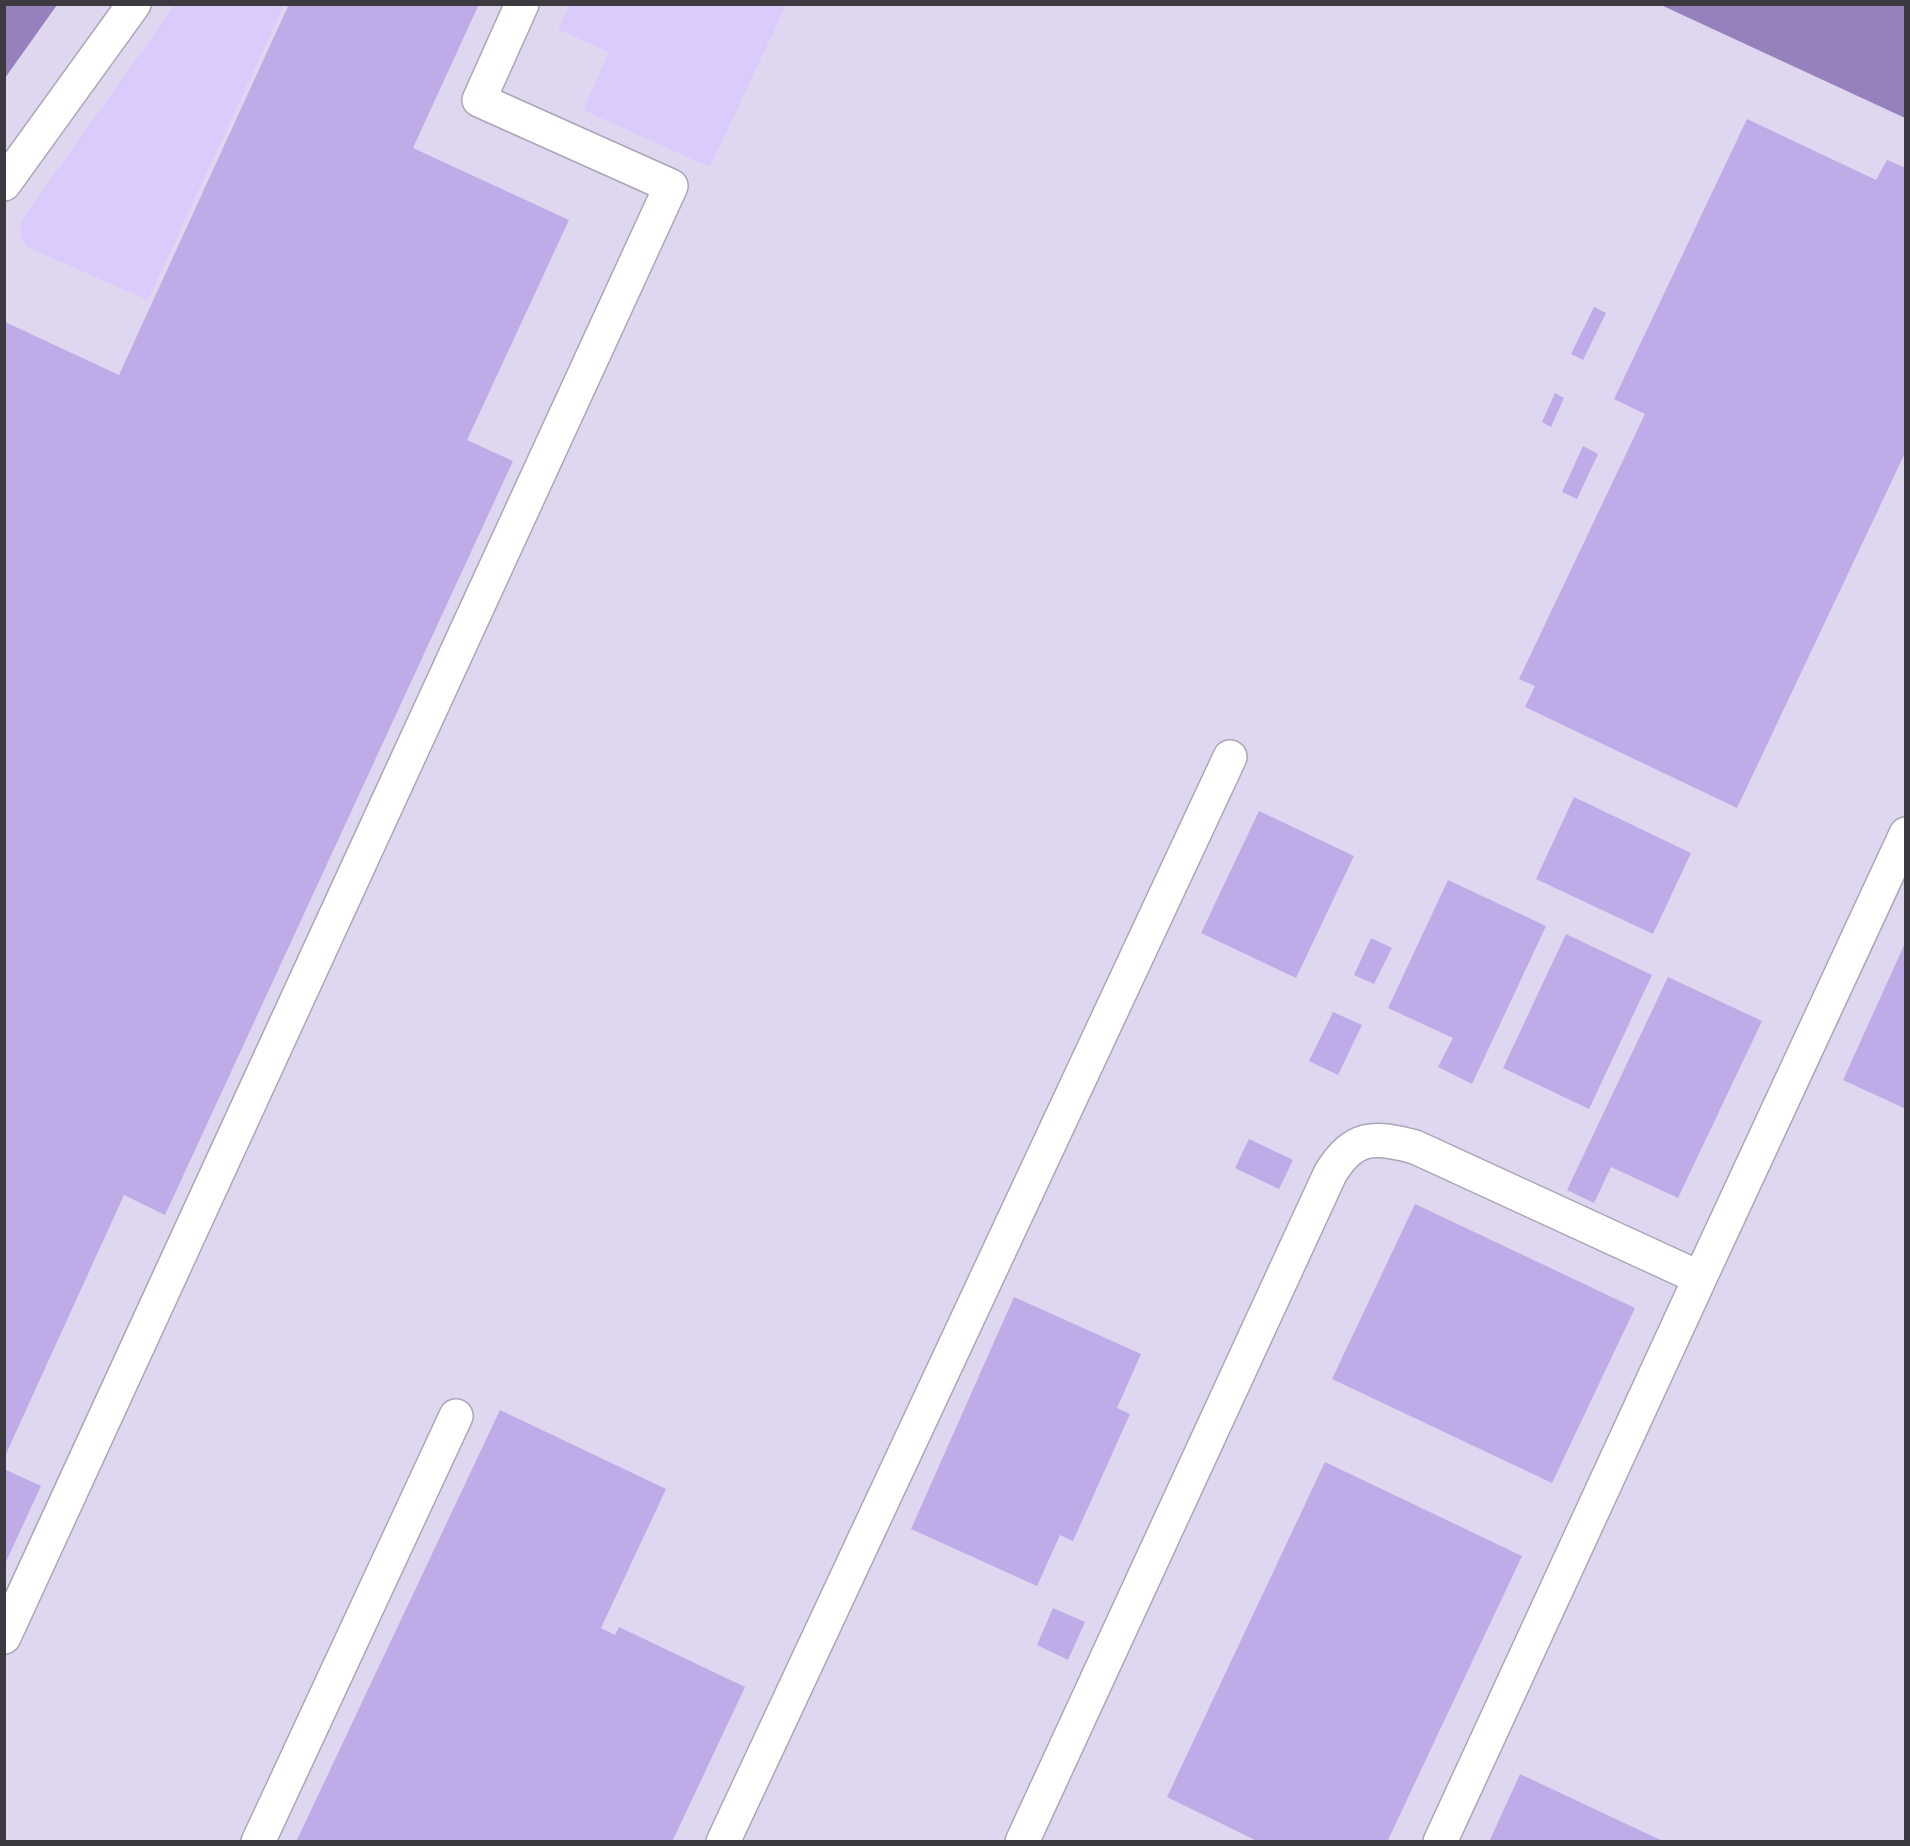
<!DOCTYPE html>
<style>
body{margin:0}
#map{position:relative;width:1910px;height:1846px;overflow:hidden;background:#eae4f7;font-family:Overpass,sans-serif}
canvas{display:block}
.frame{position:absolute;inset:0;border:6px solid #3c3941;pointer-events:none}
</style>
<div id="map">
<canvas width="1910" height="1846"></canvas>
<div class="frame"></div>
</div>
<script>
const ctx = document.querySelector('canvas').getContext('2d');
ctx.lineJoin = 'round';
function fillPath(path, color) { ctx.fillStyle = color; ctx.fill(path, 'evenodd'); }
function strokePath(path, color, width, dash) { ctx.strokeStyle = color; ctx.lineWidth = width; ctx.lineCap = dash ? 'butt' : 'round'; ctx.setLineDash(dash || []); ctx.stroke(path); }
const built = new Path2D(`
 M57 5H1663L1905 118V1841L5 1842 4 77Z`);
const green = new Path2D(`
 M175 5H284L148 300 29 248 20 236 21 221Z
 M570 5V4L786 5 710 167 583 110 609 52 558 29Z`);
const water = new Path2D(`
 M5 4 57 5 5 78 4 5Z
 M1661 5H1905V118Z`);
const building = new Path2D(`
 M289 4H479L413 148 569 220 467 440 513 461 165 1215 124 1195 5 1456V322L119 375Z
 M1747 119 1876 180 1887 160 1906 168V451L1737 808 1525 707 1535 686 1519 679 1645 414 1614 399Z
 M1594 307 1606 313 1583 360 1571 354Z
 M1555 393 1564 398 1551 427 1542 422Z
 M1583 446 1598 454 1577 499 1562 492Z
 M1574 797 1691 853 1653 934 1536 879Z
 M1259 811 1354 856 1296 978 1201 933Z
 M1448 880 1546 926 1472 1084 1438 1067 1453 1038 1388 1008Z
 M1566 934 1652 975 1589 1109 1503 1068Z
 M1371 938 1392 948 1374 984 1354 975Z
 M1906 941V1109L1843 1080Z
 M1668 977 1762 1021 1678 1198 1611 1167 1594 1203 1567 1190Z
 M1333 1012 1362 1025 1338 1075 1309 1061Z
 M1249 1139 1293 1160 1279 1189 1235 1168Z
 M1415 1204 1635 1308 1552 1483 1332 1379Z
 M1014 1297 1141 1354 1117 1408 1130 1414 1073 1541 1060 1535 1037 1586 911 1529Z
 M500 1410 666 1489 601 1628 615 1635 619 1627 745 1687 672 1842H296Z
 M1325 1462 1522 1556 1387 1842H1259L1167 1797Z
 M4 1469 41 1486 4 1566Z
 M1053 1608 1085 1622 1068 1660 1037 1645Z
 M1520 1774 1637 1829 1665 1842H1489Z`);
const minor = new Path2D(`
 M4 184 134 4
 M1700 1278 1906 834
 M4 1637 671 186 479 100 522 4
 M258 1842 456 1416
 M723 1842 1230 757
 M1022 1842 1330 1174C1353 1135 1374 1136 1415 1147L1700 1278 1440 1842`);
fillPath(built, '#dfd7ef');
fillPath(green, '#dbcbfc');
fillPath(water, '#9681bc');
fillPath(building, '#bfabe8');
strokePath(minor, '#aaa5b6', 36);
strokePath(minor, '#fff', 33);
</script>
